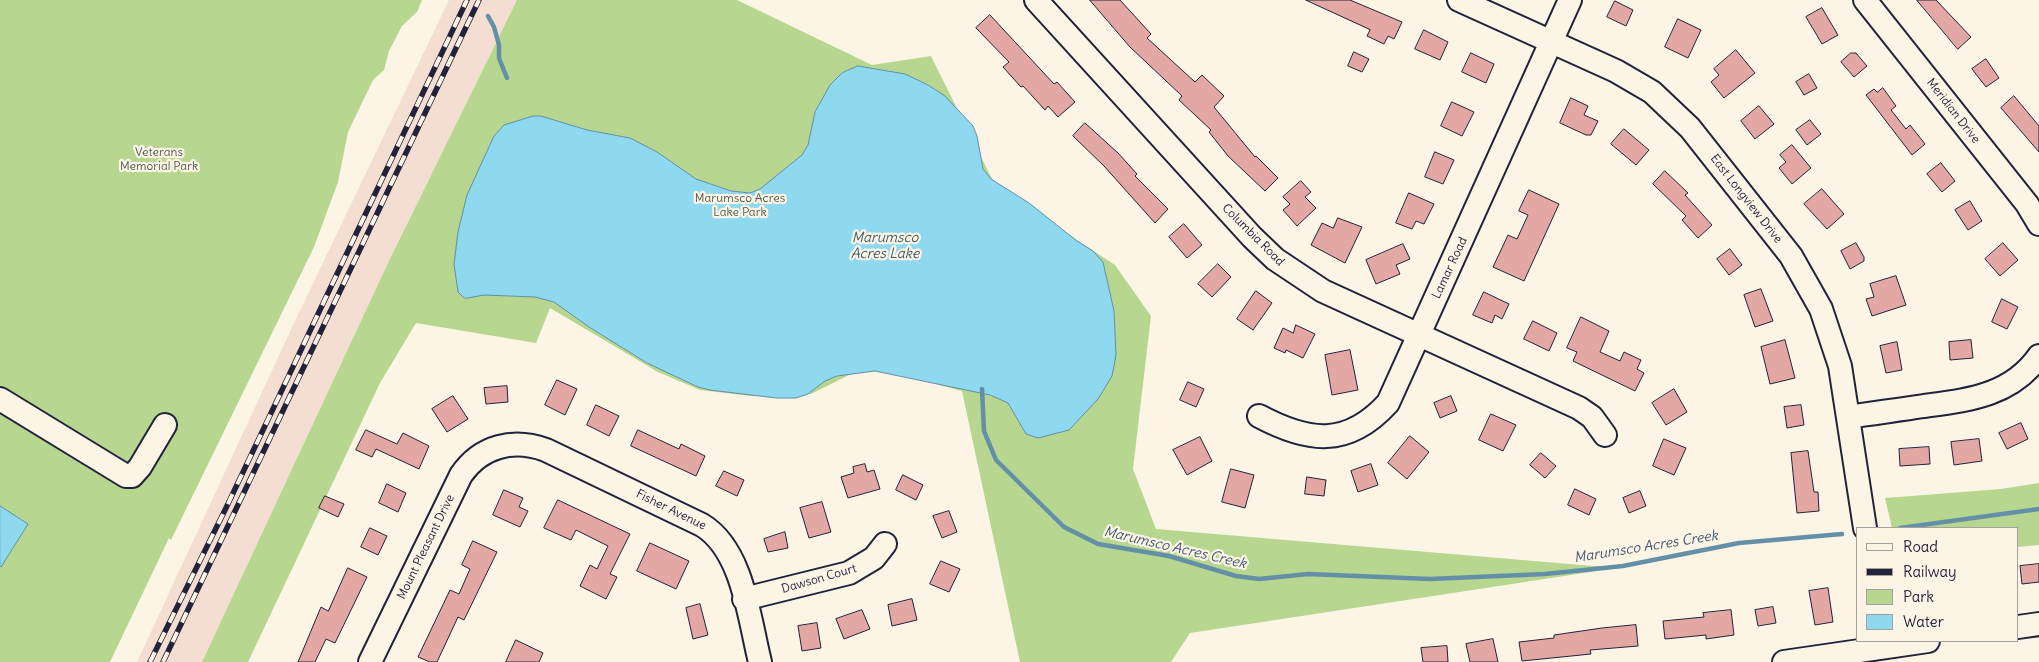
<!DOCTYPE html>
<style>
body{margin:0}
#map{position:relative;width:2039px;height:662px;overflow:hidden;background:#fcf5e5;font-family:Delius,sans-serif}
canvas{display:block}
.legend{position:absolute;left:1856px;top:527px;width:162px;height:115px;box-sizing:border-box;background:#fcf5e5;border:1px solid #a5a1a1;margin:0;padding:6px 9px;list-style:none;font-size:15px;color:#22223b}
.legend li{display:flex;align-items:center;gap:10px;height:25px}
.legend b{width:25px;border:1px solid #a5a1a1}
</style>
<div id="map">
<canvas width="2039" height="662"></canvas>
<ul class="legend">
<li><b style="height:6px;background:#fcf5e5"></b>Road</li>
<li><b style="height:6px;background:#22223b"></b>Railway</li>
<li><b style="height:14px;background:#b7d68f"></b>Park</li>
<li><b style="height:14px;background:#8ed9ef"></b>Water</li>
</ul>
</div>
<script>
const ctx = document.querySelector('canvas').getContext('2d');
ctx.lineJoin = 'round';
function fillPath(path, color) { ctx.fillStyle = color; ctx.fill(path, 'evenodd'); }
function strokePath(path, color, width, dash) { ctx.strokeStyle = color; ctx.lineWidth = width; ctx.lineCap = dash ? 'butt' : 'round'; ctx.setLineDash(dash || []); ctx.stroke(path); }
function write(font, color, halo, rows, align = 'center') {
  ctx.font = font + ' Delius,sans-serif'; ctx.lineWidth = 4.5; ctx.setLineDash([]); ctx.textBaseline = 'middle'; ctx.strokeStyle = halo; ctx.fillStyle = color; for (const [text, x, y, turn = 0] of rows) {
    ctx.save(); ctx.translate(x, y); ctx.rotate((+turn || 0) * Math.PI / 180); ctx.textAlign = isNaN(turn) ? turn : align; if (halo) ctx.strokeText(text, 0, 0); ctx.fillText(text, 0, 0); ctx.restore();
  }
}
const built = new Path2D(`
 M449 0H517L387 265 202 662H137L294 323Z`);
const green = new Path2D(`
 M0 0H422L417 12 402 26 389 51 384 70 373 80 348 132 338 182 314 247 171 540 169 538 110 662H0Z
 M517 0H737L872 65 931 56 996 187 1115 265 1151 316 1133 469 1156 529 1617 568 1190 633 1171 662H1020L962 391 867 366 811 394 751 396 700 390 658 372 550 308 536 343 416 323 380 383 248 662H202L387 265Z
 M2039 483V545L2018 547V528H1892L1885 498 2001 489Z`);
const water = new Path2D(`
 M858 66 905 74 928 85 945 96 973 126 977 136 983 169 991 179 1029 203 1077 241 1093 251 1103 262 1114 311 1116 355 1112 376 1098 399 1069 430 1038 438 1026 434 1008 403 990 395 875 371 837 376 825 381 808 394 796 398H776L710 390 698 387 647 363 589 327 554 302 535 297 484 295 468 298H464L458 292 454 264 458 232 467 195 494 136 504 125 533 116H541L587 130 630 138 657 152 696 179 731 191 750 193 760 189 802 155 808 145 815 112 830 85 842 73Z
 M0 506 28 524 1 567 0 566Z`);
const stream = new Path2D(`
 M488 16 494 27 499 45V58L507 78
 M982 389 984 431 996 460 1064 527 1098 544 1169 556 1236 576 1259 579 1308 574 1430 579 1545 574 1623 566 1739 543 1842 534
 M1900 528 2039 509`);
const building = new Path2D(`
 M1090 0H1120L1151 34 1147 38 1195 82 1202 75 1224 96 1214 107 1255 157 1256 156 1278 178 1265 191 1228 156 1209 132 1211 130 1179 100 1182 96 1130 47Z
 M1306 0H1350L1402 22 1394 39 1388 36 1384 44 1367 36 1370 30Z
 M1917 0H1936L1971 37 1958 49Z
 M1615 1 1633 10 1626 26 1607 17Z
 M1822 8 1838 35 1822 44 1806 17Z
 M990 15 1054 84 1057 82 1075 102 1058 117 1048 106 1045 110 1023 86 1021 87 1003 67 1009 62 976 28Z
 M1678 19 1701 30 1688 58 1665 47Z
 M1424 30 1448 42 1440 60 1415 49Z
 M1736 50 1755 73 1724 98 1711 82 1719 75 1714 69Z
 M1354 52 1369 59 1362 72 1348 66Z
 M1471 53 1494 64 1486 83 1462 72Z
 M1851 53H1856L1867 66 1854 77 1841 62Z
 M1986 59 1999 78 1986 87 1972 69Z
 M1809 74 1817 88 1804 95 1796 82Z
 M1883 88 1896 106 1891 110 1906 129 1910 125 1925 144 1912 155 1866 95 1874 89 1877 92Z
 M2014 96 2039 126V152L2001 108Z
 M1571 98 1588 106 1584 115 1598 121 1591 135H1586L1560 123Z
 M1452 102 1474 112 1462 136 1441 126Z
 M1759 106 1774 124 1755 139 1741 121Z
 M1810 120 1821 134 1807 145 1796 130Z
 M1085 123 1118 153 1137 174 1135 176 1168 209 1155 223 1104 166 1073 136Z
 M1624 129 1649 150 1636 165 1611 144Z
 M1792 145 1811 168 1792 184 1779 168 1786 162 1780 155Z
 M1435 152 1454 160 1443 184 1425 177Z
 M1941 163 1955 181 1942 192 1927 174Z
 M1665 171 1688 193 1685 195 1712 225 1698 238 1682 220 1686 216 1653 184Z
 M1301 181 1311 192 1305 197 1316 208 1297 226 1283 210 1290 204 1283 197Z
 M1822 189 1844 214 1827 229 1804 204Z
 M1529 190 1559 204 1524 281 1493 267 1508 235 1517 239 1528 215 1519 211Z
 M1409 193 1434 204 1424 224 1416 221 1412 229 1396 223Z
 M1970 201 1982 221 1968 230 1955 210Z
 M1338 218 1362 227 1345 263 1311 245 1322 223 1333 228Z
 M1184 224 1202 245 1187 258 1169 237Z
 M1856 243 1864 257V261L1850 269 1841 251Z
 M2003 243 2018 260 2000 276 1985 259Z
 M1403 244 1410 259 1396 265 1400 274 1376 284 1366 260Z
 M1730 249 1742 265 1729 275 1717 259Z
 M1218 264 1231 277 1212 297 1198 284Z
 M1896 276 1906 305 1872 316 1866 299 1874 297 1870 284Z
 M1761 289 1773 321 1755 327 1744 295Z
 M1256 291 1272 303 1253 330 1237 319Z
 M1484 292 1509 304 1502 319 1495 315 1492 323 1473 315Z
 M2002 299 2018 307 2007 329 1992 322Z
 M1581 317 1609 331 1600 352 1620 361 1624 352 1641 360 1637 369 1644 373 1635 391 1573 361 1577 352 1567 348Z
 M1533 321 1557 333 1549 351 1524 339Z
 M1296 325 1315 334 1303 358 1286 350 1285 353 1274 348 1283 328 1293 333Z
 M1785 340 1795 378 1770 384 1761 347Z
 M1971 340 1973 358 1950 360 1949 342Z
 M1897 342 1902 370 1886 373 1880 346Z
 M1350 350 1358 390 1332 395 1325 355Z
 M557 380 577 389 565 415 545 405Z
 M1188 382 1204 389 1196 407 1180 400Z
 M507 386 508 402 486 404 484 388Z
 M1674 389 1687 412 1666 425 1652 403Z
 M453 396 468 419 447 432 432 409Z
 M1451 396 1457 411 1440 418 1434 403Z
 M596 405 619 416 609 436 587 425Z
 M1801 405 1804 425 1787 428 1784 407Z
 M1491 414 1516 425 1503 451 1479 440Z
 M2021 423 2028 439 2007 449 1999 433Z
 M366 430 397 444 403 433 429 446 419 469 376 449 372 457 356 450Z
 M638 430 679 449 681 444 705 456 696 476 631 446Z
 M1410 436 1429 452 1407 479 1388 463Z
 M1200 437 1212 461 1187 475 1173 450Z
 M1664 439 1686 448 1674 475 1653 466Z
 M1979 439 1982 461 1954 465 1951 442Z
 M1929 447 1930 464 1900 466 1899 449Z
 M1808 451 1814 492H1818L1819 511 1797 513 1791 453Z
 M1541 453 1556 466 1545 478 1530 465Z
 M865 464 867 472 874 470 880 489 848 498 841 477 854 473 853 467Z
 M1371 464 1378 485 1358 492 1351 471Z
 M1231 469 1254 475 1245 508 1222 502Z
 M724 471 744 480 737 496 716 486Z
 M903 475 923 485 916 500 896 490Z
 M1307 477 1326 480 1324 496 1305 494Z
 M387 484 406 493 398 512 379 503Z
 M1575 489 1596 499 1589 515 1568 505Z
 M504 490 523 498 519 507 528 511 520 527 493 515Z
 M1640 491 1646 506 1629 513 1623 498Z
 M325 496 344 504 338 517 319 508Z
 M558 500 630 534 610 574 617 577 606 599 580 586 590 565 597 569 608 546 576 530 571 540 544 528Z
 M822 502 831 532 809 538 800 508Z
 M949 511 957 532 942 538 933 516Z
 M370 528 387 536 378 555 361 547Z
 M785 532 788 548 768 552 764 539Z
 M473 541 497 552 464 620 458 617 437 662H430L418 657 450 590 459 594 470 569 462 565Z
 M650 543 689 561 676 589 637 571Z
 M941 561 960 569 949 592 930 584Z
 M2039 564V582L2022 584 2020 566Z
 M348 568 367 577 335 643 326 639 315 662H298L321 607 328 611Z
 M1828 588 1833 622 1815 625 1809 591Z
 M912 599 917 620 892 626 888 605Z
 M700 604 708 635 693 639 686 608Z
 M1773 607 1776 623 1758 626 1755 610Z
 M862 610 870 629 844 639 836 619Z
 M1731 610 1734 635 1706 639V635L1665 639 1663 621 1704 617 1703 613Z
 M817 623 821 648 802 651 798 626Z
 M1636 625 1638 646 1590 650 1591 654 1522 661 1519 642 1554 638V635L1602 628Z
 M1493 639 1498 662H1470L1466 644Z
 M516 640 543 653 539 662H506Z
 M1447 646 1448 662H1423L1421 648Z`);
const minor = new Path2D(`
 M1036 0 1252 237 1275 259 1323 291 1579 408 1592 417 1605 435
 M1459 0 1616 71 1652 92 1690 128 1791 256 1821 309 1840 366 1865 528
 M1865 0 2027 204 2039 224
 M0 399 126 476H132L140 467 165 425
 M1259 416C1308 442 1347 448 1388 403L1570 0
 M1848 417C1873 413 1899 410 1924 406 1968 400 2011 396 2039 356
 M744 599 849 573 874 558 885 544
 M2018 627 2039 624
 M370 662 461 475C481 446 513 438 546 450L702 525C743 550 749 618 760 662
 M1784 662 1928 641`);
const rail = new Path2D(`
 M150 662 226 508 467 0
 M163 662 479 0`);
const streetNames = [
 ["Meridian Drive",1953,111,52],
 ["East Longview Drive",1746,199,52],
 ["Columbia Road",1253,235,45],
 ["Lamar Road",1450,268,-65],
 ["Fisher Avenue",671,510,26],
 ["Mount Pleasant Drive",426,547,-64],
 ["Dawson Court",819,579,-16]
];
const parkNames = [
 ["Veterans",159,153],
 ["Memorial Park",159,167],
 ["Marumsco Acres",740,199],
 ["Lake Park",740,213]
];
const waterNames = [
 ["Marumsco",885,238],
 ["Acres Lake",885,254],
 ["Marumsco Acres Creek",1646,547,-9],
 ["Marumsco Acres Creek",1175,548,13]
];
fillPath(built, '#f4ded2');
fillPath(green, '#b7d68f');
fillPath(water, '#8ed9ef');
strokePath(water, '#6390a7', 1);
strokePath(stream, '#6390a7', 4.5);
fillPath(building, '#e3a8a4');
strokePath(building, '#22223b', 1);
strokePath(minor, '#22223b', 26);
strokePath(minor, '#fcf5e5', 22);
strokePath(rail, '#22223b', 5.5);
strokePath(rail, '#fcf5e5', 4, [11]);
write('12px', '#22223b', '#fcf5e5', streetNames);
write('12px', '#4f5854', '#fcf5e5', parkNames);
write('italic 14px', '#425971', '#fcf5e5', waterNames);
</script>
